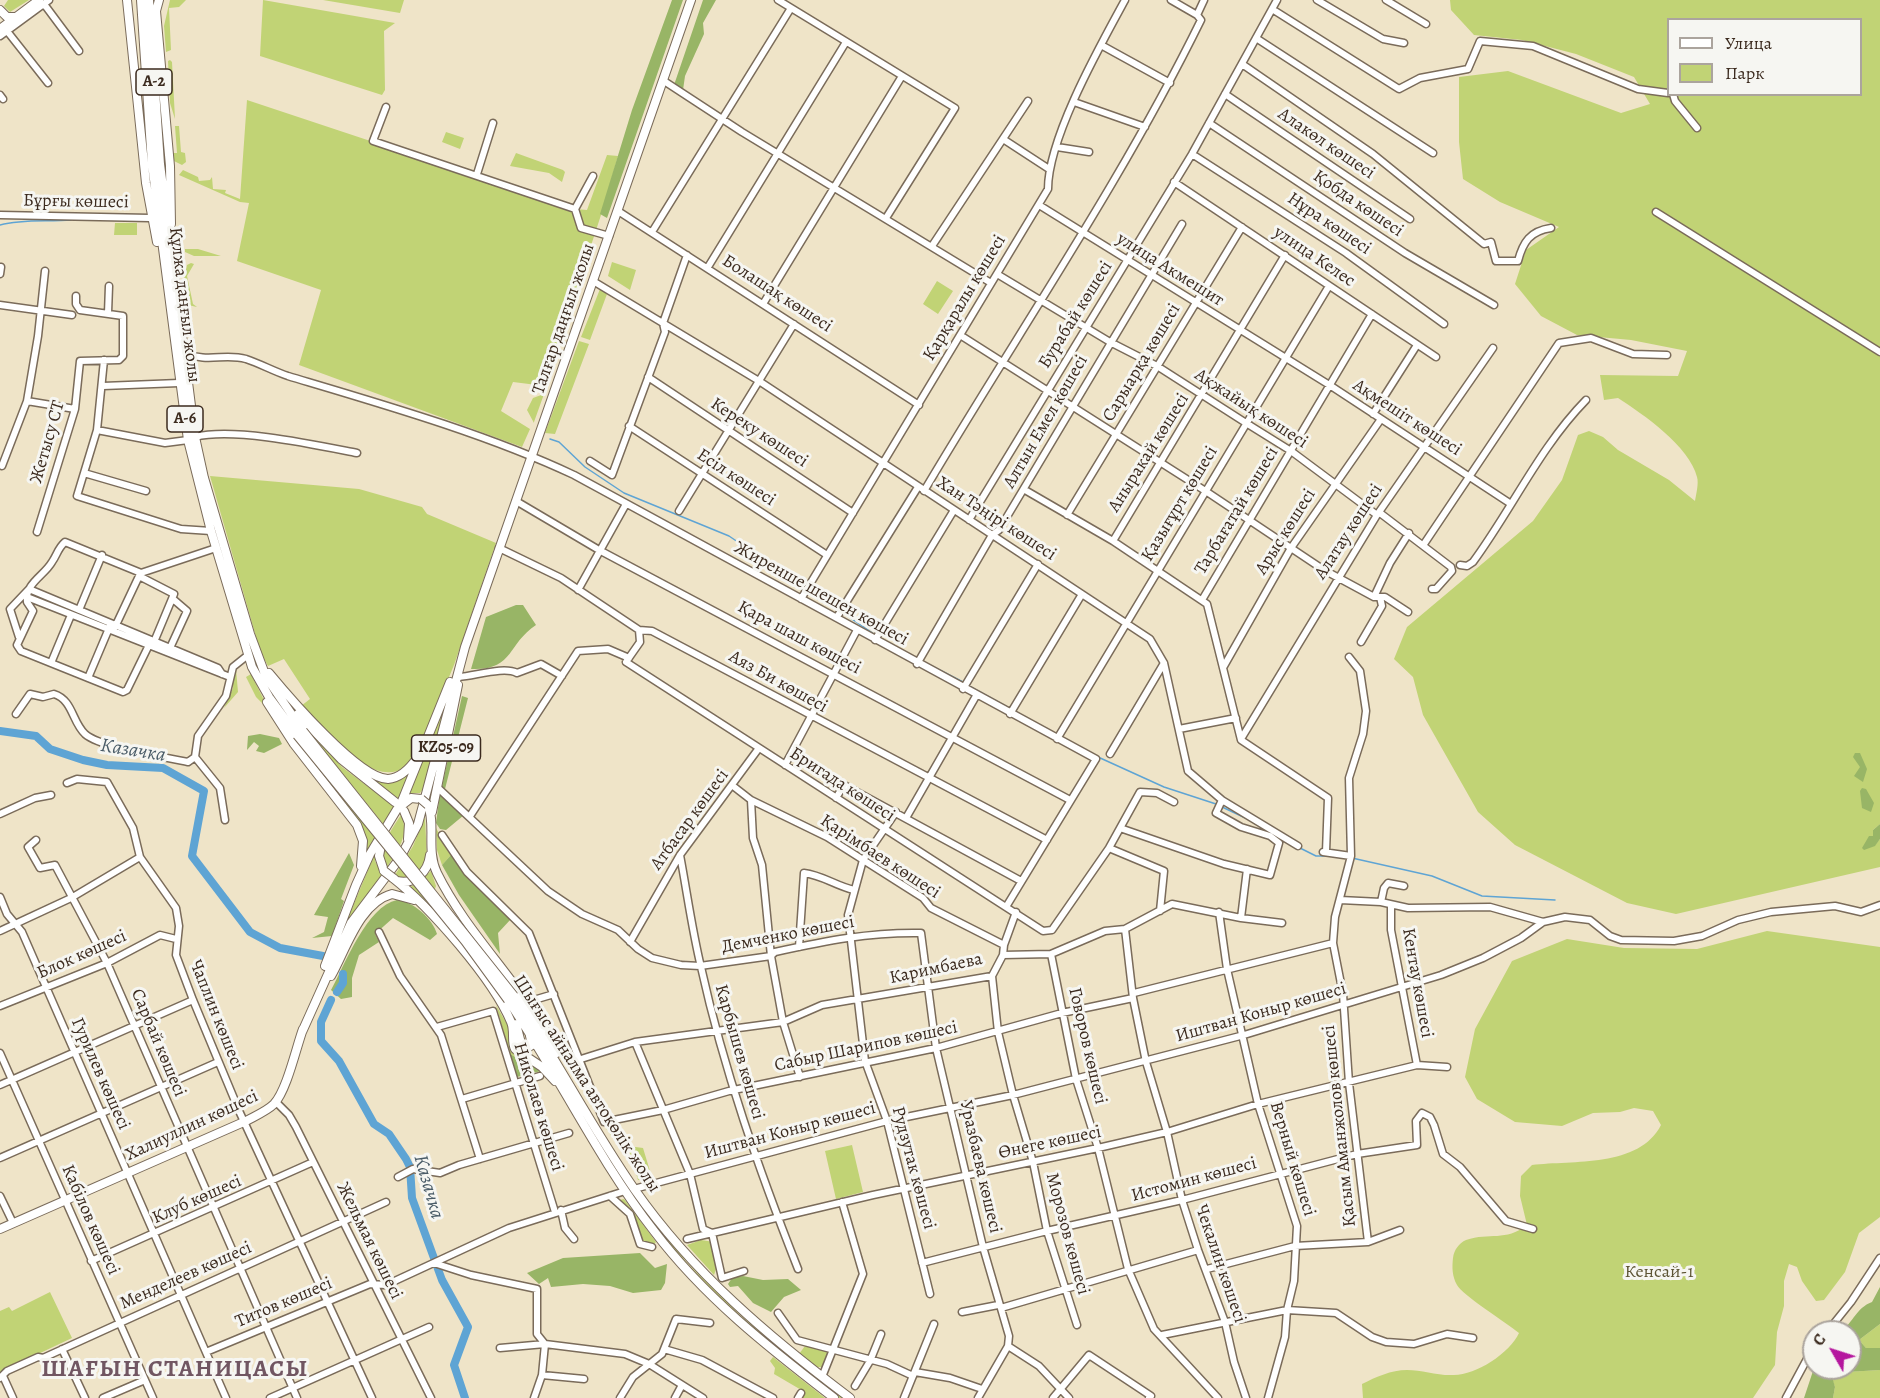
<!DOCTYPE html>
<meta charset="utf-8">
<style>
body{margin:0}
#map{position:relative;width:1880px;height:1398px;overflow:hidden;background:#efe4c8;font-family:Alegreya,serif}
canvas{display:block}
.legend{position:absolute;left:1667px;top:18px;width:195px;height:78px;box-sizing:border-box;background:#f6f6f2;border:2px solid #aba49d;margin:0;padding:8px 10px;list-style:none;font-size:18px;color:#3b2a1e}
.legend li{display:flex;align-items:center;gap:12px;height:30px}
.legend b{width:30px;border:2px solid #aba49d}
.north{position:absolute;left:1802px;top:1320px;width:60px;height:60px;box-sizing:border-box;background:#f6f6f2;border:2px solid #aba49d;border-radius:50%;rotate:309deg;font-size:16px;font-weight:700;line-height:24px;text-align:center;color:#3b2a1e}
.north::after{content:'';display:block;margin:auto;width:21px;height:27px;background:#b5179e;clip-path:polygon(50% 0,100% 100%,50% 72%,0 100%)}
</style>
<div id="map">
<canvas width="1880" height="1398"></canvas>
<ul class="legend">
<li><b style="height:8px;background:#fff"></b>Улица</li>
<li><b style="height:16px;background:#c1d375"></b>Парк</li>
</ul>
<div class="north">С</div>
</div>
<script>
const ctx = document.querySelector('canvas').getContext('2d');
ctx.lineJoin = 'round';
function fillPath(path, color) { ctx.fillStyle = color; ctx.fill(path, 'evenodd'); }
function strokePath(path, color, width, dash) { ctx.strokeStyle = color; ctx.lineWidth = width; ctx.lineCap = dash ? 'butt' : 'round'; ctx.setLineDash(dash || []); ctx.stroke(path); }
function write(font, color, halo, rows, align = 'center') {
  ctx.font = font + ' Alegreya,serif'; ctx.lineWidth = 6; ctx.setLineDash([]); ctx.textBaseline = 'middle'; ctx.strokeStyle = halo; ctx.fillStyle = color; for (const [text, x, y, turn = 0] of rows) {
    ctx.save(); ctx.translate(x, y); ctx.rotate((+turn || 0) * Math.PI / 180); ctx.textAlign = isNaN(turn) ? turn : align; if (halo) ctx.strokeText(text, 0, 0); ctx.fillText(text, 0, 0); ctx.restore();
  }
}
const green = new Path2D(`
 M8 0H29L10 12 4 6Z
 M170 0H186L179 7 169 8 171 50 166 52 164 26Z
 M263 0 395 23 384 31 385 90 382 95 260 56Z
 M323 0H404L400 13Z
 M1450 0H1880V824L1873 830 1875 845 1880 839V867L1676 914 1627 903 1515 845 1478 812 1423 715 1413 677 1394 659 1407 627 1533 521 1562 480 1578 435 1589 431 1603 437 1618 450 1669 480 1695 501C1696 495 1699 483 1697 477 1690 447 1643 414 1618 398L1604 400 1600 375 1678 376 1687 351 1631 340 1577 335 1541 316 1515 284 1526 250 1559 227 1500 202 1463 179 1459 142V77L1508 71 1621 113 1650 104 1634 77 1576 54 1522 40 1474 35 1451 10ZM1668 20H1860V94H1668Z
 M170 60 172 62 175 119 170 103 168 61Z
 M247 100 575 209 587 210 607 155 618 156 601 215 545 386 513 382 501 411 530 429 522 447 299 365 321 290 237 261 249 203 240 202 179 175 183 170 198 177 199 181 210 180 212 177 213 189 226 190 225 193 240 199Z
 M175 126H179L181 152 185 153 186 162 182 165 174 161 173 153H177Z
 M446 132 464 138 460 149 442 142Z
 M516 153 563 170 565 172 562 182 549 173 510 166Z
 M115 223H137V235H114Z
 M185 249H198L221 256H194L185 252Z
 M612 262 636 270 630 290 608 276Z
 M191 263 194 264 187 276 193 304 197 307 188 305 190 296H181V294L187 265Z
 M937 281 953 291 938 314 923 304Z
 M600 289 607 294 590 340 581 337Z
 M579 341 589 344 555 434 545 433Z
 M544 394 534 422V423L527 410 533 398Z
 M210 476 359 489 422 507 427 514 496 543 454 665 418 752C386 808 327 733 301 706L310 699 284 659 268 666 260 651Z
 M236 669 238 692 224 708 233 688 232 672Z
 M251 674 269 710 256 697 246 677Z
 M445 704 425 786 420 793H409Z
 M285 723 377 837 367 853 366 837 359 824 303 753Z
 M315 736 342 767 395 807 384 825 313 737Z
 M412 771 399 799 368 777C385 786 398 784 412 771Z
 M401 815C410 834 398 851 387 867 377 849 391 830 401 815Z
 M425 817 427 859 416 877 400 879 395 875 413 846Z
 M436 828 451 855 442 865 437 850Z
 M375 853V861L382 874 341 935Z
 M431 871 436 886 429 907 409 887 415 885Z
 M1767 931 1880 947V1217L1859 1233 1845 1272 1824 1300 1816 1301 1802 1281 1797 1267 1789 1264 1784 1281V1306L1777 1332 1775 1365 1753 1398H1363L1362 1384C1376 1377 1391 1370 1407 1370 1422 1370 1438 1376 1454 1375 1476 1375 1510 1353 1519 1333 1507 1323 1462 1295 1457 1285 1452 1276 1452 1267 1453 1258 1454 1250 1459 1243 1466 1240 1490 1232 1505 1242 1527 1225L1520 1196 1521 1176 1532 1165C1573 1160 1639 1168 1661 1125L1653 1111 1634 1108 1620 1112 1593 1113 1562 1126 1515 1122 1477 1099 1465 1077 1475 1029 1512 961 1567 939 1624 948 1697 949Z
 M493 972 538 1037 652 1219 688 1264 742 1317 843 1398H839C786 1356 730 1315 685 1264 609 1177 553 1071 493 972Z
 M496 1005 508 1026 510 1046 523 1061 510 1054Z
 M608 1125 615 1126 630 1156 626 1157 605 1127Z
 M852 1145 863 1192 836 1199 825 1151Z
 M628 1146 643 1148 653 1181 638 1180Z
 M624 1199 656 1242 652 1247 640 1244 630 1214 615 1201Z
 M701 1240 714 1242 717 1266 714 1275 687 1245Z
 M50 1292 72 1338 0 1372V1311L9 1307 12 1311Z
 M1880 1324V1348H1866L1859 1340Z
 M805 1346 831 1353 822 1367H815L799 1354Z
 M773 1357 825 1398H799L803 1391 774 1374 775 1368 770 1361Z
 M1880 1370V1398H1833L1835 1387 1830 1373Z`);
const forest = new Path2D(`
 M672 0H683L607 218 600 214 632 110Z
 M703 0H716L703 23 704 34 685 76 683 90 674 85Z
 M516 605H523L536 625C507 644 514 671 471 669L486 617Z
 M462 696 468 698 445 789 442 786Z
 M260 734 279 738 282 744 264 753 256 751 259 746 254 742 247 750 248 736Z
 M1855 753H1860L1867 769 1863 782 1854 776 1860 767 1853 757Z
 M1862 788 1866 789 1874 803 1871 812 1862 808 1860 791Z
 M440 793 464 815 446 830 440 829 436 823Z
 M1880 824V839L1875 846 1864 850 1862 848 1869 836H1873V830Z
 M349 853 354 865 341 899 344 901 332 936 312 938 324 932 328 917 314 915Z
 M451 855 511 919 498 933 500 954 459 895 442 865Z
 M397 900C413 901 433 919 437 934L430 940 393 918 375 934 379 942 359 955 352 978V997L341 999 331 990C345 964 367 906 397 900Z
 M510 1054 541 1071 517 1077Z
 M640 1253 655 1268 667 1264 665 1283 661 1290 633 1293 610 1286 583 1284 551 1287 548 1278 539 1284 527 1273 563 1258Z
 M743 1276 763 1280 788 1279 801 1290 784 1297 771 1312 753 1303 738 1286 730 1287 728 1284 732 1278Z
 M1880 1287V1324L1859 1340 1866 1348H1880V1370L1831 1373 1835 1387 1833 1398H1804L1814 1368H1850V1332H1840C1854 1322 1856 1308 1872 1302Z`);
const stream = new Path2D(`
 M0 225C23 219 47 222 71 220
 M550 439 559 442 585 467 624 493 729 536 763 559 772 573 802 589
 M808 593 837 610
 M843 613 874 634
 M891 644 916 658
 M922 661 963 682
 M969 686 1009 708
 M1016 712 1047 729
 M1098 757 1164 787 1216 804
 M1220 806 1254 822
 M1300 848 1316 856H1326
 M1352 858 1432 876 1482 896 1555 900`);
const river = new Path2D(`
 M0 731 36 736 50 749 83 760 107 765 163 768 204 791 192 856 250 932 280 948 323 956
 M337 992 343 983V974
 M331 1000 321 1022V1041L339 1061 374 1124 389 1134 406 1159 410 1167 412 1198 442 1280 468 1327 454 1365 465 1398`);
const minor = new Path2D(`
 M778 0 955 108 886 218
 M1171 0 1197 15
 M1317 0 1383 39 1404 43
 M1386 0 1426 24
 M44 4 79 51
 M1272 9 1399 89 1420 78 1468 69 1480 41 1533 46 1638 89 1668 93
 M7 31 48 83
 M0 36 49 0
 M1256 38 1433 153
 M1101 45 1170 83
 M1242 64 1373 154 1484 244 1491 242 1496 261H1518C1523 242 1530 231 1551 228
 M664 81 742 132 991 283
 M1225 94 1410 219
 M1673 94 1675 101 1697 128
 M0 95 3 99
 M1074 102 1145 127
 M386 107 373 141 575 209 593 176
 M1209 123 1405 253 1494 305
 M1003 139 1049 169
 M1057 147 1089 152
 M1192 154 1346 253 1444 324
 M477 174 493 123
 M1174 182 1436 357
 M1039 205 1331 386 1511 504
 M575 209 581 228 609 236
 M618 211 919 405
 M1656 212 1880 352
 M0 215 150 218
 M652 232 791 8
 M932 246 1028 101
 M708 267 846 42
 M0 274 1 267
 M997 274 1110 342 1157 366 1246 423 1291 451 1377 515 1380 513 1451 567 1452 571 1436 589H1432
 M593 281 759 381 1150 639 1164 663 1188 771 1222 800 1298 846
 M763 304 902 76
 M0 305 72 315
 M108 313 109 286
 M960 335 1207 492 1324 570 1374 597H1385L1408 612
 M183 353C209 363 224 353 246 359 261 364 273 371 288 376 382 404 487 434 574 475L1096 759 1006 907
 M104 360 97 430 77 496 181 529 211 531
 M648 377 853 513
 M103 386 179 383
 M27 401 75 409
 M1373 414 1417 345
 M629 426 827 555
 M97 430 165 443 188 440
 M195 437C234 427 316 445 357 453
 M590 461 612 475 665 332 663 323 687 255
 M2 466 27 401 38 336 45 271
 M84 473 146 491
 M1025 490 1113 541 1207 604 1241 740 1328 798 1326 852
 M924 491C1017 334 1121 183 1201 20L1197 15 1204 0
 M516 501 599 550 1070 800
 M679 511 794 324
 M1067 515 1242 227
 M969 520 1192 154 1277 0
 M37 532 75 409 80 361 119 360 123 356V316L80 310 76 304V296
 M1113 541 1285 255
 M1424 544 1559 343 1591 338 1633 354 1667 355
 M499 548 561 578 639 630 652 631 1047 840
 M1460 565 1467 566 1473 562C1512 509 1540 447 1586 400
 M139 576 174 594 154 642
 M29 589 218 668 222 674
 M578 590 626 504
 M27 597 230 677
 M1374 597 1390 563 1409 533
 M801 599 1048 189C1048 138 1100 46 1125 0
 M1202 600 1372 314
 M79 610 102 555
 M837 617 918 487
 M115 627 140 574
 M639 630 640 642 626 662 1043 931 1052 930 1109 848 1140 792 1157 793 1174 802
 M19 637 10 609 29 589
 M875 640 954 510
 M1361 642 1382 606 1380 597
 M149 645 127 690 123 692 21 651 17 645 33 611 27 602C25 583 44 576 52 562 57 555 58 548 65 542L141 573 216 548
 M170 648 187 611 173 599
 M1349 657 1360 671 1366 711 1363 734 1349 778 1351 856 1335 917 1333 943 1343 994 1349 1083 1368 1242
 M51 663 71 615
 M917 664 992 535 999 530 1182 224
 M1224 666 1291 548 1381 419
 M459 677C475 676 504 666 517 673L541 664 562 676
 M88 678 110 626
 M963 689 1038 564
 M16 714 30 694 43 697 54 694C73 700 72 722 85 734 101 748 165 757 188 762L195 757 198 736 226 696 233 667 248 655
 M1010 714 1082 594
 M1179 729 1236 718
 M1057 739 1329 286
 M1241 739 1377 515 1493 348
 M1110 754 1164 663
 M195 757 220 788 225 820
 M785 765 857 630
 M67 783 77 779 107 782 133 828 140 857 176 908 179 926 176 955 193 1000 240 1113 372 1398
 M733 786 751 800 827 837 923 898 931 908 1004 945 1003 955 992 976
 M437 787 548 891 582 914 618 930 638 949 652 958 681 965 700 966 771 956 775 952C825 941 869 932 921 933L936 1048 983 1247 1009 1336 1008 1346 978 1398
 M836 798 844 785 1021 881
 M751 800 753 838 762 865 771 956 783 1022 800 1077
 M896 812 863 860 848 915 865 1061 887 1121 930 1294
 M0 814 35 798 51 795
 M470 816 578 651 608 649 629 658
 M906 818 976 696
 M1120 828 1224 864 1270 875 1279 843 1270 836 1241 827 1216 813 1222 800
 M442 835 467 872 529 933 604 1122 663 1110 729 1091 936 1048 1062 1013 1133 998
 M36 840 28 847 40 868 55 865 107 963 297 1398
 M1109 848 1164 871 1160 911
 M1323 852 1351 856
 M680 855C687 892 692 930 701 967 724 1071 759 1170 798 1269
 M0 897 7 914 22 932 226 1398
 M1340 900 1381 902 1408 908 1490 907 1543 922
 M1381 902 1384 888 1388 883 1404 886
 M1391 905V930L1417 1065
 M1219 912 1227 969 1258 1104 1297 1226 1294 1281 1287 1310 1285 1337 1268 1398
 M1241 918 1247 869
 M1125 929 1133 998 1146 1062 1167 1132 1182 1200 1198 1250 1225 1322 1234 1362 1246 1398
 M0 931 71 898 140 857
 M379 932 400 976 441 1035 480 1159
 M630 942 680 855 759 748
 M1004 945 1016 912
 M799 947 804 873C822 875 836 886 854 890
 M1051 954 1076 1079 1098 1148 1128 1269 1154 1329 1218 1398
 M1003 955 1051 954 1105 931 1125 929 1172 904 1241 918 1282 923
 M992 976 998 1032 1013 1095 1033 1162 1047 1231 1077 1325
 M1134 993 1333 943
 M527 1002 554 994
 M0 1006 107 963 160 935 176 939
 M437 1027 493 1011 555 1212
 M635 1042 690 1174 703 1229 712 1233 722 1278 744 1271
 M0 1053 153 1398
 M581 1059 635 1042 783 1022 822 1005 992 976
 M0 1085 193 1000
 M462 1099 540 1076
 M276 1102 289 1115 296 1127 431 1398
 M0 1158 218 1062
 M398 1177 413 1169 440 1173 459 1165 569 1133
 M634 1189 887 1121 1013 1095 1244 1035 1441 975 1483 958 1521 938 1543 922 1565 917 1590 920 1610 936 1621 940 1674 941 1702 936 1738 920 1771 912 1835 906 1861 912 1880 905
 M0 1196 13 1223
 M610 1196 630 1214 640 1244 652 1247
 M561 1210 565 1228 574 1239
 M687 1239 873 1195 1098 1148 1167 1132 1258 1104 1417 1065 1447 1067
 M91 1261 313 1162
 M434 1263 471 1275 537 1289V1334L545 1344 625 1354 649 1364 703 1398
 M922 1263 1047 1231 1182 1200 1357 1154 1417 1145 1416 1121 1422 1113 1430 1117 1434 1125 1443 1154 1460 1167 1506 1221 1533 1229
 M1207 1269 1295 1246 1368 1242 1400 1230
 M1001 1308 1198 1250
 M962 1312 998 1305
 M778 1313 797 1340 887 1364 913 1376
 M1827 1332 1851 1302 1880 1258
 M1162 1335 1287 1310 1336 1313 1372 1337 1386 1342 1414 1344 1447 1334 1473 1338
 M1008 1346 1039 1366 1069 1398
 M500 1348 545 1344 542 1375 534 1398
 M62 1349 85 1398
 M664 1349 702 1360 773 1398
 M206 1352 370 1284 386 1285 509 1228 625 1191
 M915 1372 950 1378 982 1389
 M542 1375 584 1379
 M3 1376 13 1398
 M822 1377 863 1274 842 1202
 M0 1378 7 1371 38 1357 43 1358 386 1202
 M855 1386 870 1361 881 1334
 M103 1398 145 1380
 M270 1398 429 1327
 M620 1398 633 1377 662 1354 676 1319 710 1323
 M675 1398 682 1385
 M798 1398 801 1393
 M904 1398 934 1324
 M1053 1398 1089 1355 1151 1396 1149 1398
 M1786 1398 1814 1346`);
const major = new Path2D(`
 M127 0 146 183 157 242
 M141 0 152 164 188 440 211 531 252 667 269 697 297 735
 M149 0 160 164 195 437 204 478 250 634 266 677 303 731
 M159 0 156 11 170 166 171 224
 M0 10 7 17H16
 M0 29 39 0
 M269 673C288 696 359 779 388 779 401 778 410 768 417 758
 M267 702 294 744 357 825 363 841 361 866
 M298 714 341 759 395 802
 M402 805 411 798 421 799
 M428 805C436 825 426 850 437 873 469 938 526 987 557 1053
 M404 811 409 823 408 839
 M432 812 458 685
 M382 840 379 856 384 871
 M393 878C430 907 493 979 511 1022 515 1031 511 1041 515 1049L542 1067 555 1081
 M397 881C415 885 428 872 430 855
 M325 966 356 885 370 854 402 801 450 682
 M331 976C346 950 359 903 392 894L414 900
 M514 996C557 1059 591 1127 635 1190 693 1273 769 1337 850 1398
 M508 1000C559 1076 598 1159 654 1231 704 1297 769 1348 834 1398
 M516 1024 522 1047 527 1048 532 1045 530 1036
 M302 1032 351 923 400 858 418 824 465 647 691 0
 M0 1229 246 1121C255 1116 267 1111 274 1104 287 1090 296 1048 303 1029`);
const majorBridge = new Path2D(`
 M303 731 514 996
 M297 735 465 941 508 1000
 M421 799 428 805
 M384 871 393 878`);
const shields = [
 [154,82,36],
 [185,419,36],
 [446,748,69]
];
const shieldNames = [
 ["A-2",154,82],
 ["A-6",185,419],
 ["KZ05-09",446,748]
];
const streetNames = [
 ["Алакөл көшесі",1326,144,34],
 ["Бұрғы көшесі",76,202,1],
 ["Қобда көшесі",1358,204,34],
 ["Нұра көшесі",1329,224,34],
 ["улица Келеc",1314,257,34],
 ["улица Акмешит",1170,270,32],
 ["Болашақ көшесі",777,294,33],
 ["Қарқаралы көшесі",965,298,-59],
 ["Құлжа даңғыл жолы",184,305,83],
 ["Бурабай көшесі",1076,315,-58],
 ["Талғар даңғыл жолы",564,319,-71],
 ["Сарыарқа көшесі",1142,363,-59],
 ["Ақжайық көшесі",1251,409,33],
 ["Ақмешіт көшесі",1407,418,33],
 ["Алтын Емел көшесі",1046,422,-60],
 ["Кереку көшесі",759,433,33],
 ["Жетысу СТ",48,442,-74],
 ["Аныракай көшесі",1149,453,-58],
 ["Есіл көшесі",736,478,33],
 ["Қазығұрт көшесі",1180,504,-59],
 ["Тарбағатай көшесі",1237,511,-59],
 ["Хан Тәңірі көшесі",996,519,33],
 ["Арыс көшесі",1286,532,-58],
 ["Алатау көшесі",1349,532,-57],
 ["Жиренше шешен көшесі",821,594,29],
 ["Қара шаш көшесі",799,638,28],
 ["Аяз Би көшесі",778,682,29],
 ["Бригада көшесі",842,785,33],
 ["Атбасар көшесі",690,820,-54],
 ["Қарімбаев көшесі",880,857,33],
 ["Демченко көшесі",788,935,-11],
 ["Блок көшесі",82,955,-24],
 ["Каримбаева",936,969,-12],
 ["Кентау көшесі",1417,983,80],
 ["Иштван Коныр көшесі",1261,1013,-16],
 ["Чаплин көшесі",216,1015,68],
 ["Сарбай көшесі",158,1043,67],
 ["Говоров көшесі",1087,1046,77],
 ["Сабыр Шарипов көшесі",866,1047,-12],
 ["Карбышев көшесі",739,1052,74],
 ["Гурилев көшесі",100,1074,66],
 ["Шығыс айналма автокөлік жолы",586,1084,57],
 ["Николаев көшесі",538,1107,73],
 ["Халиуллин көшесі",192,1126,-25],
 ["Қасым Аманжолов көшесі",1340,1126,-96],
 ["Иштван Коныр көшесі",790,1131,-15],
 ["Өнеге көшесі",1050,1143,-12],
 ["Верный көшесі",1292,1159,73],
 ["Уразбаева көшесі",980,1167,77],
 ["Рудзутак көшесі",913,1168,75],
 ["Истомин көшесі",1194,1180,-15],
 ["Клуб көшесі",197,1200,-24],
 ["Кабілов көшесі",90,1220,66],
 ["Морозов көшесі",1067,1234,75],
 ["Жельмая көшесі",369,1241,64],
 ["Чекалин көшесі",1220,1264,71],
 ["Менделеев көшесі",186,1276,-24],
 ["Титов көшесі",284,1303,-23]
];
const parkNames = [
 ["Кенсай-1",1659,1273]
];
const waterNames = [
 ["Казачка",133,751,9],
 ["Казачка",428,1187,74]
];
const districtNames = [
 ["ШАҒЫН СТАНИЦАСЫ",175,1370]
];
fillPath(green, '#c1d375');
fillPath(forest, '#98b566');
strokePath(stream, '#5ea4d4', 1.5);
strokePath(river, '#5ea4d4', 8);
strokePath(minor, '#7a6b5a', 9);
strokePath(major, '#7a6b5a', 10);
strokePath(minor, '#fff', 6);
strokePath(major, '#fff', 8);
strokePath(majorBridge, '#7a6b5a', 10, []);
strokePath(majorBridge, '#fff', 8);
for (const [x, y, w] of shields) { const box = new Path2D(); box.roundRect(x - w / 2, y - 13, w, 26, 4.5); ctx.fillStyle = '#f6f6f2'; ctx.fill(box); strokePath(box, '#3b2a1e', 1.5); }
write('bold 16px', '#3b2a1e', null, shieldNames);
write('18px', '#3b2a1e', '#f6f6f2', streetNames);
write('18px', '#5c5434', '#f6f6f2', parkNames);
write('italic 20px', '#495b67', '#f6f6f2', waterNames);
ctx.letterSpacing = '1.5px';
write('bold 24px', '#715662', '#f6f6f2', districtNames);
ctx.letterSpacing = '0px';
</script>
